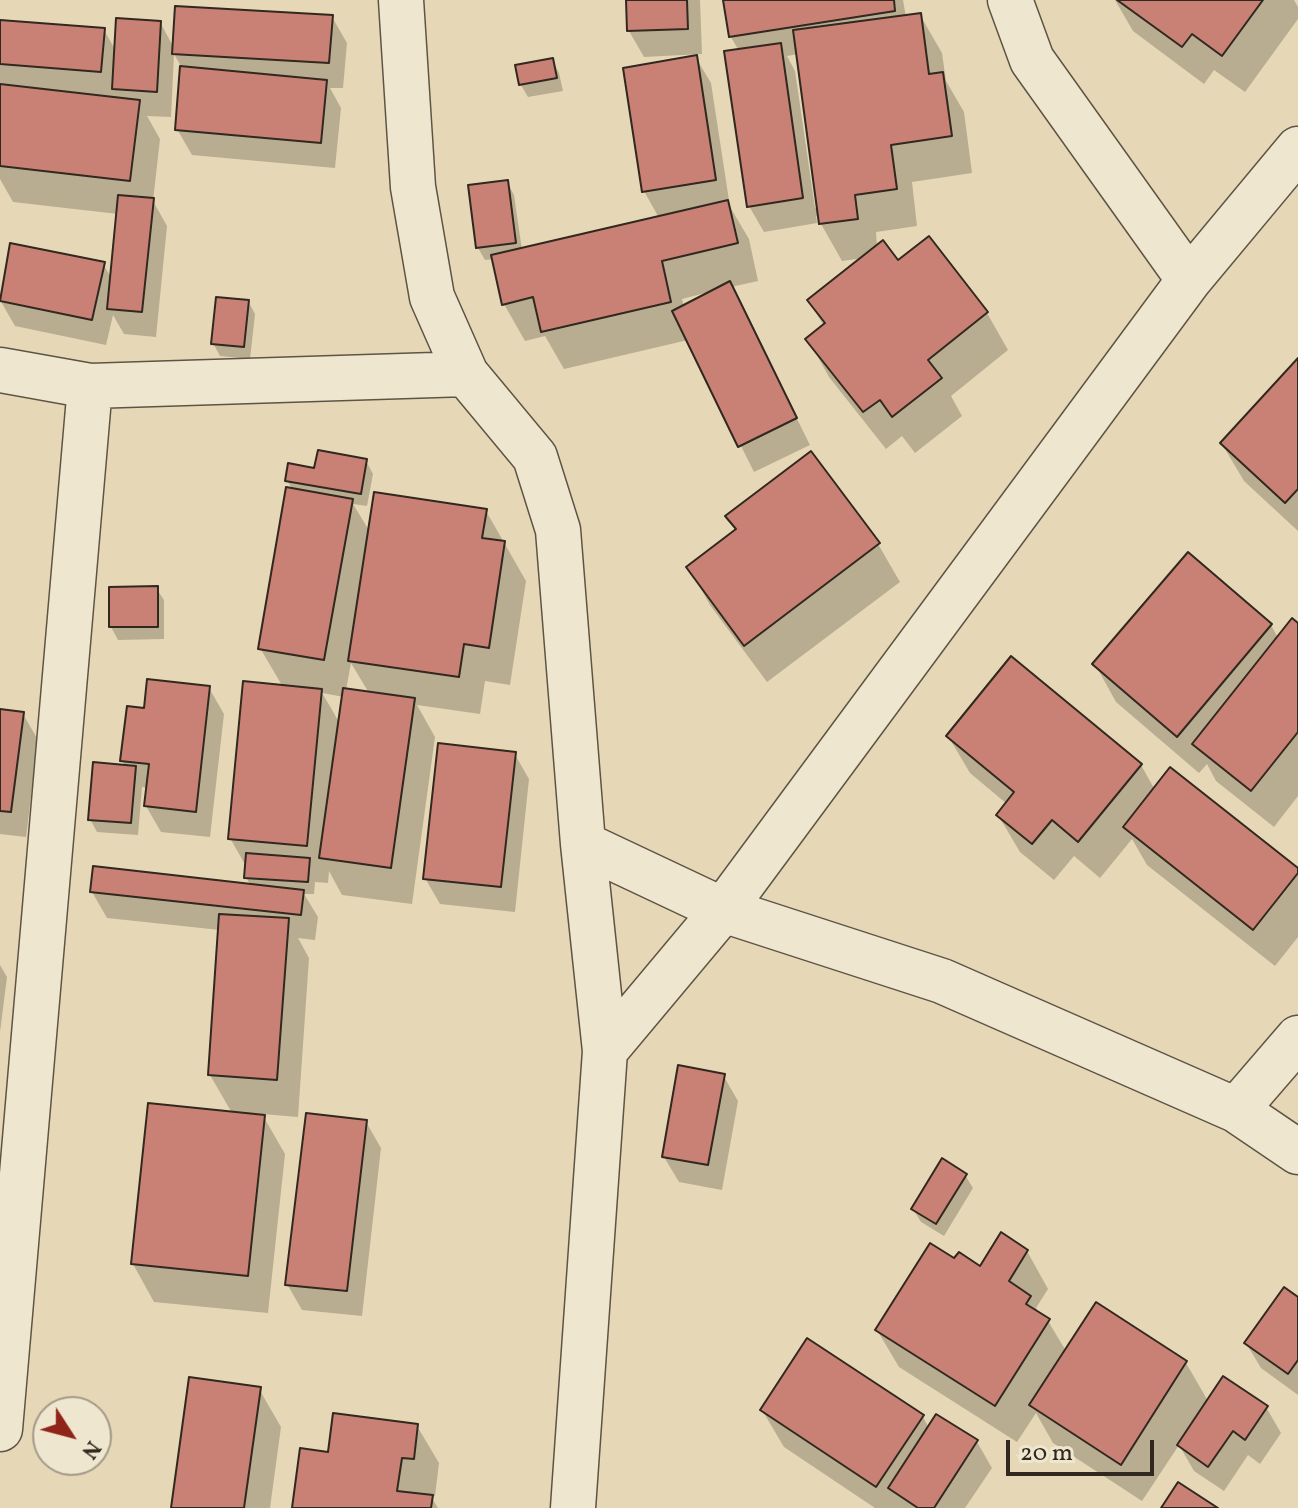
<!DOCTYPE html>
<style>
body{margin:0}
#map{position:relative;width:1298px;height:1508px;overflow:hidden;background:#e6d8b6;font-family:Vollkorn,serif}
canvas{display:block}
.north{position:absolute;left:32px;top:1396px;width:80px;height:80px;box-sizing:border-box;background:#efe6d0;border:2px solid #a39a89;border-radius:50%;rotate:126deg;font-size:22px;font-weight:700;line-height:32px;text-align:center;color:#31281f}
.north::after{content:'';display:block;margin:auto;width:28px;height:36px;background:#8f2418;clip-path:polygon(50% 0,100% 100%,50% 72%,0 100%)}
.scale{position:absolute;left:1006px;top:1440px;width:148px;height:36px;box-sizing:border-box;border:4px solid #31281f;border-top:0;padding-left:10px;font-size:24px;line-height:28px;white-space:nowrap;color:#31281f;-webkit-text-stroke:6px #efe6d0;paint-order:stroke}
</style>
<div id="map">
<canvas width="1298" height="1508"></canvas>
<div class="north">N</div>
<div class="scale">20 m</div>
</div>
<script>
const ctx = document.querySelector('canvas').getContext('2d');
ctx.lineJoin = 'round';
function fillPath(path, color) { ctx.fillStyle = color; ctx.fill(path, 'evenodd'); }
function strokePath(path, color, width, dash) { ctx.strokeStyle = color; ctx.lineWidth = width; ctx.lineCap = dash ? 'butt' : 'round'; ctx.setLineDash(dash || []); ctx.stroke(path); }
const shadow = new Path2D(`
 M628 0H700L702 54 644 57 629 31Z
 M725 0H903L906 17 920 15 942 53 946 81 964 112 972 173 912 182 917 226 876 232 877 247 898 262 987 313 1008 350 951 396 962 416 915 453 902 436 886 449 829 377 808 339 824 326 809 301 864 258 842 261 816 215 817 223 764 232 749 206 739 51 731 37ZM798 54 819 208H815L795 71 787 56Z
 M1115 0H1294L1298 7V19L1245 92 1214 70 1204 84 1133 31Z
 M332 17 347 43 343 88H330L341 108 335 168 192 155 177 129 182 68 174 54 171 117 147 116 160 139 153 201 167 226 156 337 124 334 113 315 106 345 15 326 0 300 12 246 103 264 112 279 118 214 13 202 0 179V22L104 30 116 51 160 22 174 48Z
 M696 58 711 83 730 207 749 239 758 281 731 287 810 445 754 472 688 340 564 369 545 336 525 341 504 304 494 259 485 260 478 248 507 182 514 195 522 250 659 218 644 191ZM709 292 684 307 682 299Z
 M552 60 559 73 563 91 528 97 521 85 518 67Z
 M248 301 255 314 250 359 220 356 213 343Z
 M1298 361V531L1244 481 1222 444Z
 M366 461 373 474 367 506 353 504 370 532 486 511 526 581 510 685 485 681 480 714 417 705 435 737 412 904 342 895 329 871 328 883 315 882 314 894H304L318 917 315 940 298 938 309 958 298 1117 262 1114 285 1154 268 1313 154 1302 133 1264 232 1113 210 1075 220 930 107 918 92 892 251 886 246 877 247 868 230 838 283 687 260 648 293 491 287 480 316 470ZM351 663 369 693 346 690ZM322 693 344 697 340 724 331 708Z
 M728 516 878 544 900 582 767 682 710 605 689 568 737 531Z
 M156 588 164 600V639L118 640 111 627Z
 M1271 625 1278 638 1298 626V796L1274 827 1216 781 1207 764 1199 773 1116 702 1095 664Z
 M209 688 224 714 210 837 161 832 146 806 149 788 142 787 138 835 97 832 90 819 126 767 122 761 145 711Z
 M0 711 23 714 38 740 26 837 0 834Z
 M948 736 1141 765 1155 790 1298 871V937L1275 966 1147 865 1132 839 1100 878 1074 856 1054 880 1020 852 998 815 1007 804 970 773Z
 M514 753 529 779 515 912 440 904 425 878Z
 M0 965 7 977 0 1032Z
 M723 1075 738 1101 722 1190 679 1182 664 1157Z
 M366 1122 381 1148 362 1316 302 1310 287 1284Z
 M965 1175 973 1188 944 1236 921 1222 913 1209Z
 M1027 1251 1048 1289 1036 1308 1041 1316 1048 1321 1066 1351 1096 1305 1186 1363 1208 1401 1266 1407 1281 1433 1260 1464 1248 1455 1224 1491 1194 1471 1179 1445 1142 1501 1053 1443 1036 1413 1017 1442 899 1367 877 1330 955 1261 981 1268Z
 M1298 1299V1395L1261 1368 1246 1343Z
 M259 1389 281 1427 270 1508H173Z
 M762 1410 923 1417 929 1428 977 1442 992 1468 965 1508H875L784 1447Z
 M417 1426 439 1463 435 1496 430 1495 438 1508H294L330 1455Z`);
const building = new Path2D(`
 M626 0H687L688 29 627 31Z
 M723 0H894L895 11 729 37Z
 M1117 0H1263L1222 56 1192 34 1182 47Z
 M175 6 333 15 329 63 172 54Z
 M921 13 929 74 943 72 952 136 891 145 897 189 855 195 858 219 819 224 793 30Z
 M116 18 161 21 157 92 112 89Z
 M0 20 105 28 101 72 0 64Z
 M781 43 803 198 747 207 724 51Z
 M697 55 716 180 642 192 623 68Z
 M553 58 557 78 519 85 515 65Z
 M180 66 327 80 321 143 175 130Z
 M0 84 140 100 130 181 0 166Z
 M508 180 516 243 476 248 468 185Z
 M118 195 154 198 142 312 107 309Z
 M728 200 738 243 662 261 671 302 541 332 533 297 502 305 491 255Z
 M929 236 988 312 928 360 942 378 892 417 880 400 863 412 805 339 825 323 807 300 883 240 898 260Z
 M10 243 105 262 92 320 0 301Z
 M730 281 797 418 738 447 672 311Z
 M216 297 249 300 244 347 211 344Z
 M1298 358V489L1285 503 1220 443Z
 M318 450 367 459 361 494 285 481 288 463 314 468Z
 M811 451 880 543 744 646 686 567 736 529 725 516Z
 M286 487 353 499 324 660 258 649Z
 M374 492 487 509 482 538 505 541 489 648 464 644 459 677 348 661Z
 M1188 552 1272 624 1177 737 1092 664Z
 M158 586V627H109V587Z
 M1292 618 1298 623V732L1251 791 1192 744Z
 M1011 656 1142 764 1078 842 1052 820 1032 844 996 815 1014 792 946 736Z
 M147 679 210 686 196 812 144 806 149 764 120 761 127 706 144 708Z
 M243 681 322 689 307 846 228 839Z
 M343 688 415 698 391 868 319 858Z
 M0 709 24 712 11 812 0 811Z
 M438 743 516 752 501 887 423 879Z
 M93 762 136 766 131 823 88 820Z
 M1170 767 1298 868V873L1253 930 1123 827Z
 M246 853 310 858 308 882 244 878Z
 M93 866 304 890 301 915 90 892Z
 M219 914 289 918 277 1080 208 1075Z
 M678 1065 725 1074 708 1165 662 1157Z
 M148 1103 265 1115 248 1276 131 1264Z
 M306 1113 367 1120 347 1291 285 1285Z
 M942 1158 967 1174 936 1224 911 1209Z
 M1001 1232 1028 1250 1009 1281 1031 1296 1026 1304 1050 1319 995 1406 875 1330 930 1243 954 1258 959 1252 980 1266Z
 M1284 1287 1298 1297V1360L1288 1374 1244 1343Z
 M1096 1302 1187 1361 1121 1465 1029 1405Z
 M807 1338 924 1415 876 1487 760 1410Z
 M1223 1376 1268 1406 1245 1440 1233 1431 1208 1467 1177 1445Z
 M189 1377 261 1387 244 1508H171Z
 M333 1413 418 1424 414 1459 402 1458 397 1491 433 1495 431 1508H292L300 1448 328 1452Z
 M936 1414 978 1440 934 1508H918L888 1488Z
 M1178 1482 1218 1508H1161Z`);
const street = new Path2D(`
 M401 0 413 187 432 297 466 374 535 457 558 530 583 844 605 1051 573 1508
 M1010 0 1032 60 1189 280
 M0 370 90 386 466 374
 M583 844 723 910 942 981 1236 1110 1298 1152
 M605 1051 723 910 1189 280 1298 149
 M1236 1110 1298 1038
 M0 1429 90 386`);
fillPath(shadow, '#0003');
fillPath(building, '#ca8175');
strokePath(building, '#31281f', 2);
strokePath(street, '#5e5445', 47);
strokePath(street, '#efe6d0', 44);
</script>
